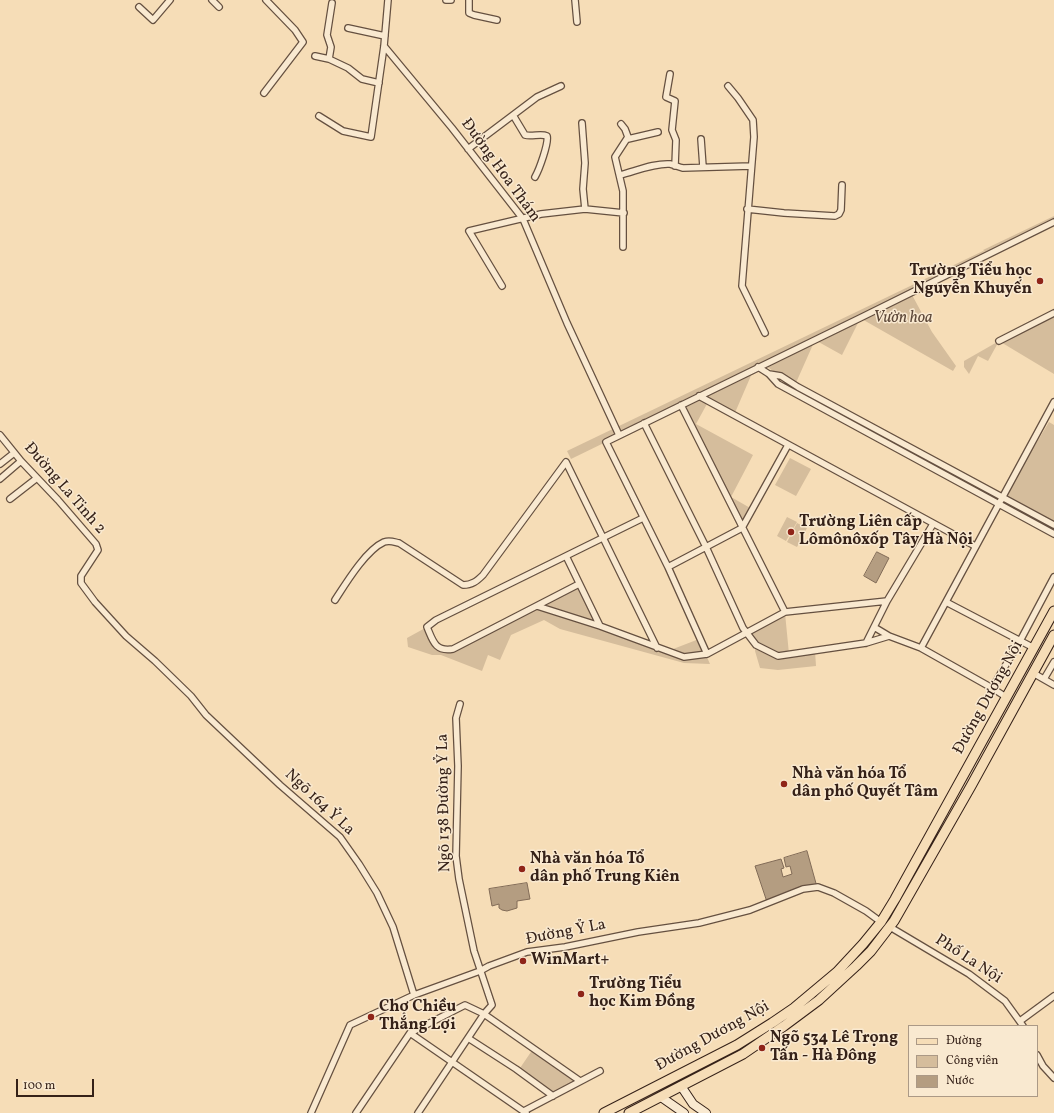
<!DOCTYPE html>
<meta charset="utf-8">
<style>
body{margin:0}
#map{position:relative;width:1054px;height:1113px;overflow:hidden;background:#f6ddb7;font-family:Vollkorn,serif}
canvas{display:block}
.legend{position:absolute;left:908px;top:1025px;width:130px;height:72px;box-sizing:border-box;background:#f9e9d0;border:1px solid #ab9986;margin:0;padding:5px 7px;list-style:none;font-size:12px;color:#352118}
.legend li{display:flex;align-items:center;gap:8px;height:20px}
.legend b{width:20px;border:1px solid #ab9986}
.scale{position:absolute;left:16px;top:1079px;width:78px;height:18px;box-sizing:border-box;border:2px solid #352118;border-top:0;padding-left:5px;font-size:12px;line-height:14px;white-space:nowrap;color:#352118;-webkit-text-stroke:3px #f9e9d0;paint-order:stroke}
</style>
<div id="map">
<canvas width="1054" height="1113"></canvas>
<ul class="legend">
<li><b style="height:5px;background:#f6ddb7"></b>Đường</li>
<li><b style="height:11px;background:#d5bd9c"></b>Công viên</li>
<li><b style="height:11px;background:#b49d81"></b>Nước</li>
</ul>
<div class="scale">100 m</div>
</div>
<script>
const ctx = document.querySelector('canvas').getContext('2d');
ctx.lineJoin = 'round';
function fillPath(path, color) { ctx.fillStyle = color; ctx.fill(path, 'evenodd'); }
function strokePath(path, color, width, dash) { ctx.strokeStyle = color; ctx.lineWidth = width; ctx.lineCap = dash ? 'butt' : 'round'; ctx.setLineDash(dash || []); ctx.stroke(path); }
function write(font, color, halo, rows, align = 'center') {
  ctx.font = font + ' Vollkorn,serif'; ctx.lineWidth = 3; ctx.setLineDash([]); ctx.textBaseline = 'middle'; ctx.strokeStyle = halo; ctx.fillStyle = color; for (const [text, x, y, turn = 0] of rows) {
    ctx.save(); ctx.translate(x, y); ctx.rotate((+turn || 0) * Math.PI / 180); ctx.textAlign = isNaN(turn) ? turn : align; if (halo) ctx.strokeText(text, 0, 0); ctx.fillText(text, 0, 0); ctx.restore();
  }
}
const green = new Path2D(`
 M1054 216V222L911 293 932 332 956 366 953 371 860 318 571 459 567 451 983 251 985 252 983 250Z
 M1054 313V374L999 341Z
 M860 319 842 355 815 340Z
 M815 340 795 385 764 365Z
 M999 341 988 361 978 356 969 374 964 367V361Z
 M753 371 734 415 700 396Z
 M699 397 708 402 696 424 753 455 731 497 752 509 742 527 681 405Z
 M1049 422 1054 425V523L1004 497Z
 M790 458 811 469 796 496 775 485Z
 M787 517 797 522 786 541 777 536Z
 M797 523 807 528 797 547 787 542Z
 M579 584 600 626 538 606Z
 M537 608 600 628 656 650 668 651 699 639 710 664 684 663 560 629 544 620 511 635 500 660 488 655 482 671 441 655H432L408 647 407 638 427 627 432 645 445 652 454 651Z
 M785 613 789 654 778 656 757 644 747 633Z
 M756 645 778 657 815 651 816 666 778 670 760 668 755 651Z
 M533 1049 580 1081 553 1096 518 1071Z`);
const water = new Path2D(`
 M877 552 889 558 876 583 864 576Z
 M807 851 817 887 767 902 755 866 781 859 784 868 781 869 783 877 792 874 790 866 786 867 784 858Z
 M527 883 530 899 517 901V908L507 911 502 910 499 908V904L492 906 489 889Z`);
const street = new Path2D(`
 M212 0 219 7
 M446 0H451
 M469 0V13L474 15 497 20
 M575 0 577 22
 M332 3 327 35 331 47 329 59 348 68 362 79 379 83
 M139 7 153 20 170 0
 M348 28 385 36
 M384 46 452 128 523 219 567 323 619 435
 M315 56 329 59
 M670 74 666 97 675 101 672 130 676 140 675 166
 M728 86 738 98 753 120 754 137 742 286 765 333
 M264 93 303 42 295 30 266 0
 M513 115 525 135C532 137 541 133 547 136 549 143 539 170 535 177
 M319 116 343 131 371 137 384 46 388 0
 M582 123 585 163 583 189 585 209
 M621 124 625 129 628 137 615 157 623 191V247
 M628 139 658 132
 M701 139 703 167
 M468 149 537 97 561 86
 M620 175C636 171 654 163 670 164 675 165 678 167 683 168L751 166
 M747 209 784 213 835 216 839 214 841 210 842 185
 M502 286 469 231 541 214 585 209 624 213
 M999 341 1054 313
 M758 367 769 374 778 384 1054 534
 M769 374 781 376 798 387 1054 525
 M699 396 975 546
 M681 405 785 612
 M644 423 706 547 743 628 756 645 778 656 866 643 889 636 921 648 992 688 1006 697
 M0 435 21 461 58 500 96 544 98 550 81 576V583L95 602 126 636 155 661 191 696 206 715 280 785 340 837 359 864 377 893 393 927 414 995
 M0 464 14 453
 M0 479 21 461
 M10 499 37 478
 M933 524 887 601 785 612 707 654 668 567 606 442 860 318 1054 222
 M566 556 600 626 684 657 707 654
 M668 567 742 528 788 445
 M579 584 453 649C435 652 433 641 427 627L436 620 643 518
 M335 600C346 583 366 550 384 542 390 540 394 542 399 543L463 585C472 585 477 581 483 575L566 462 657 648
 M946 602 1034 648
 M537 606 600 626
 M874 627 889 636
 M866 643 887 601
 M921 648 1054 402
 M1033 673 1054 685
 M1044 679 1054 662
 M992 688 1020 641 1054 577
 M890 927 969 974 1005 1001 1023 1026
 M1020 1021 1054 996
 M410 1033 526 1113
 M468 1038 516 1069 553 1096
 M1037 1055 1043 1066 1054 1078
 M524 1111 600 1071
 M311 1113 350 1025 414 995 480 971 489 966 527 952 565 947 638 932 699 923 750 910 803 889 818 887 834 893 866 911 881 922
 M356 1113 410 1033 465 1005 484 1014 580 1081
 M418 1113 484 1014 492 1005 474 951 459 879 456 856 458 766 456 718 460 704`);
const secondary = new Path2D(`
 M681 1086 693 1104 706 1113
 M661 1097 684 1113`);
const primary = new Path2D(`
 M604 1113 737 1045 772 1023 794 1008 837 972 863 944 881 922 895 899 1054 611
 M629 1113 743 1054 784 1026 819 1000 856 966 871 951 894 921 971 786 1054 635`);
const markers = [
 [1040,281,4,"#8f2418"],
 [791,532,4,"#8f2418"],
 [784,784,4,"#8f2418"],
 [522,869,4,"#8f2418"],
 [523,961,4,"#8f2418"],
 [581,994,4,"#8f2418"],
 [371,1017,4,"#8f2418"],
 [762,1048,4,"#8f2418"]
];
const streetNames = [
 ["Đường Hoa Thám",500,171,54],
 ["Đường La Tinh 2",64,489,49],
 ["Đường Dương Nội",989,698,-61],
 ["Ngõ 164 Ỷ La",319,803,43],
 ["Ngõ 138 Đường Ỷ La",445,803,-91],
 ["Đường Ỷ La",566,933,-11],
 ["Phố La Nội",968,960,33],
 ["Đường Dương Nội",713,1037,-29]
];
const poiNames = [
 ["Trường Tiểu học",1032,272,"right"],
 ["Nguyễn Khuyến",1032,290,"right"],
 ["Trường Liên cấp",799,523],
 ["Lômônôxốp Tây Hà Nội",799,541],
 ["Nhà văn hóa Tổ",792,775],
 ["dân phố Quyết Tâm",792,793],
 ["Nhà văn hóa Tổ",530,860],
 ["dân phố Trung Kiên",530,878],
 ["WinMart+",531,961],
 ["Trường Tiểu",589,985],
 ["học Kim Đồng",589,1003],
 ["Chợ Chiều",379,1008],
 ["Thắng Lợi",379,1026],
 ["Ngõ 534 Lê Trọng",770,1039],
 ["Tấn - Hà Đông",770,1057]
];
const parkNames = [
 ["Vườn hoa",903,319]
];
fillPath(green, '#d5bd9c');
fillPath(water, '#b49d81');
strokePath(water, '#816b57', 1);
strokePath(street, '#655040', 8);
strokePath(secondary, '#352118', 10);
strokePath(primary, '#352118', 11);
strokePath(street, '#f9e9d0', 5.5);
strokePath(secondary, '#f9e9d0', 8);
strokePath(primary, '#f6ddb7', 9);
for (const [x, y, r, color] of markers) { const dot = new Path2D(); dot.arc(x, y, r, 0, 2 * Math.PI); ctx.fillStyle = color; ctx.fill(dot); strokePath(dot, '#f9e9d0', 1.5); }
write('16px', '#352118', '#f9e9d0', streetNames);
write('bold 16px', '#352118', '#f9e9d0', poiNames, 'left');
write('italic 16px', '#5d4839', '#f9e9d0', parkNames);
</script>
